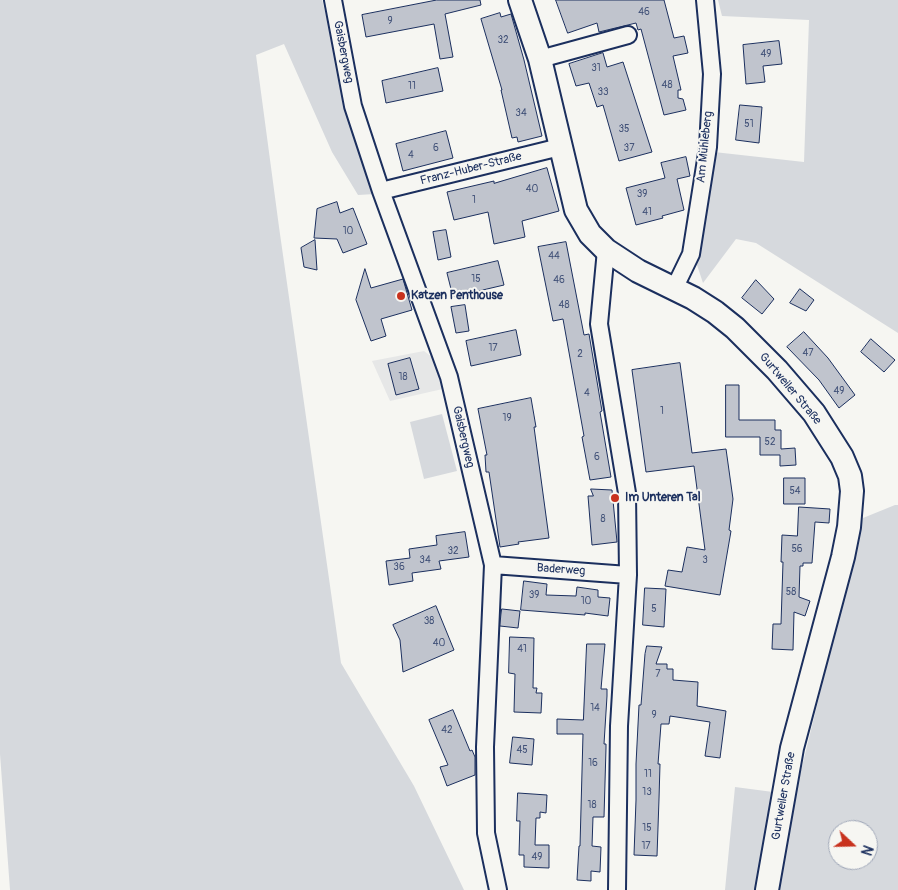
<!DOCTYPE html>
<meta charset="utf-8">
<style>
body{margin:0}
#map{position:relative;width:898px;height:890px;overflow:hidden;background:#f6f6f2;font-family:Pangolin,sans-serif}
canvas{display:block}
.north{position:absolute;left:828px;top:820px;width:50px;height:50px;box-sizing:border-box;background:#f6f6f2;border:1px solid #9ea6b7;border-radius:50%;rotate:111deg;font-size:14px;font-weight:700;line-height:20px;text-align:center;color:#1b2f5e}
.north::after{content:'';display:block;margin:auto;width:18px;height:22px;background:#c8321e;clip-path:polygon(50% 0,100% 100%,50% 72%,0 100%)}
</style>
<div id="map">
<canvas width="898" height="890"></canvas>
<div class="north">N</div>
</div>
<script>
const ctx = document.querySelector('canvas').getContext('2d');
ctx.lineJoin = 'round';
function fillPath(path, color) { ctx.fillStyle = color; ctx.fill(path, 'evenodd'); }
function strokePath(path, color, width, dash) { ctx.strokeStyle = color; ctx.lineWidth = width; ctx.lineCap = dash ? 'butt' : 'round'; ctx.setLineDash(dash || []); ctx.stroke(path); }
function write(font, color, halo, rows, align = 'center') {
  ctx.font = font + ' Pangolin,sans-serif'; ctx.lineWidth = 4; ctx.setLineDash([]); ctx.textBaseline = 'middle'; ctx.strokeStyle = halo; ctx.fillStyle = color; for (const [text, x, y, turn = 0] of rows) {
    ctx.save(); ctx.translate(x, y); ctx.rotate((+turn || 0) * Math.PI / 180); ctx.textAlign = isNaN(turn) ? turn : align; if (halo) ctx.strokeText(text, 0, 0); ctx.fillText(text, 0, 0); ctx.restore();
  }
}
const built = new Path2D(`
 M424 351 441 364 447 388 390 401 372 361Z`);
const green = new Path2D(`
 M0 0H322L360 148 375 194 358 195 332 152 284 44 256 55 279 227 341 663 414 786 464 890H10L0 754Z
 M718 0H898V333L756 243 736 239 703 283 695 259 714 152 804 162 809 20 722 16Z
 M442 414 457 471 424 479 410 422Z
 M895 505H898V890H778L795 795 863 518ZM838 830H868V860H838Z
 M735 787 773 792 758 890H725Z`);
const building = new Path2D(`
 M437 0H480L481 5 445 14 453 57 440 59 434 24 366 37 362 15Z
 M556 0H664L674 38 684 36 688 53 673 56 681 90H678V98L683 99 686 110 664 115 641 29 638 30 636 23 599 32 597 23 568 33Z
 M500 13 501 17 511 14 524 60 542 136 518 142 517 137 512 138 501 90H502L481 19Z
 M779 41 782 64 763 66 765 82 746 84 743 45Z
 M603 53 607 67 623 62 652 152 619 161 603 105 597 107 589 83 576 86 569 64Z
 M438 68 443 91 386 103 382 81Z
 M740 105 762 107 759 143 736 140Z
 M446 131 453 158 403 171 396 144Z
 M686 157 690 176 677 179 684 210 662 216 663 218 636 225 626 188 665 178 661 163Z
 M547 168 559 211 522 221 525 237 494 244 488 212 454 220 447 192 494 181V183Z
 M337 202 340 213 353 208 367 244 343 253 337 239 314 238 317 209Z
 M446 230 451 257 438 260 433 232Z
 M315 240 317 270 304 267 301 248Z
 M566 242 584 335 589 334 602 411 600 412 611 477 590 480 582 437 584 436 563 319 553 321 538 247Z
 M498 261 504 285 453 297 447 273Z
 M365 269 371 288 403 279 412 310 381 319 386 336 371 341 356 300Z
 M756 280 774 299 762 314 742 298Z
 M800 289 814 300 806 311 790 303Z
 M465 305 469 331 456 333 451 307Z
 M516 330 521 355 471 366 466 341Z
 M804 332 828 358 855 395 839 408 819 380 787 347Z
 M871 339 895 360 884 372 861 352Z
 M410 358 419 389 396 395 388 364Z
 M680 363 692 453 726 449 733 499 729 530 731 531 720 595 665 586 668 570 682 572 687 547 705 550 694 466 646 472 632 370Z
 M726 385H739V420H775V430H781V449L795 448 796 465 780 466V455H760V437H726Z
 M531 398 536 427H534L549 538 518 542 519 544 500 547 489 472H486L485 455H487L478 409Z
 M784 478H805V504H784Z
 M591 489 612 490 617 542 592 545 588 496H593Z
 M799 507 830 509 829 523 815 522 812 563H803V566H800L799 597 810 601 805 616 794 612 793 650 772 649 773 624H781L783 562H781L782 535 797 536Z
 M465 532 469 557 439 561 441 569 412 573 413 581 389 585 386 561 410 558 409 549 437 545 436 536Z
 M524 581 547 584 546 595 576 596 577 587 598 590V597L610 598 608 616 585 613V615L521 610Z
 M645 588 666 589 664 627 643 625Z
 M436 606 454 650 403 672 400 640 393 625Z
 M502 609 520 611 518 628 500 626Z
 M510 637 534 638 533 688H537L536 693H542L541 713 514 712 515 674 509 673Z
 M587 644H605L601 689H607V696L604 744H606V748L604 817H593L592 846 601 847 600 872 591 871V881L577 880 579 846H580L583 734H557V719L583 720Z
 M647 646 662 647 656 664H667V669H673V680L698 682 697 706 726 711 720 758 705 756 710 722 670 716 669 724H661L658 764H660L659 799 657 856 634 855 636 800V764L639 705H641L645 654Z
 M453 710 470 751 472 750 475 757V775L447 786 440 767 448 765 429 720Z
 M513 737 534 739 532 765 510 763Z
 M518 793 547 795 546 813 540 812V818H536L535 845H549V868L524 867V855H519L520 821H517Z`);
const minor = new Path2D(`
 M333 0 353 106 381 191 449 377 493 565 485 747 486 833 498 890
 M540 59 628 35
 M381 191 560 147
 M606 250 599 324 627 493 628 575 619 726 617 890
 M674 289 691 254 708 147 712 74 705 0
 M493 565 628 575`);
const secondary = new Path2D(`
 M520 0 540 59 576 210 590 234 606 250 638 271 693 298 715 312 735 328 777 370 814 413 842 457 850 476 852 491 849 527 843 557 792 748 767 890`);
const markers = [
 [401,296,5,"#c8321e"],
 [615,498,5,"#c8321e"]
];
const numberNames = [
 ["46",644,12],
 ["9",390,21],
 ["32",503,40],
 ["49",766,54],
 ["31",596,68],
 ["48",667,85],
 ["11",412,86],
 ["33",603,92],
 ["34",521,113],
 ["51",749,124],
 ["35",624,129],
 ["6",436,148],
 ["37",629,148],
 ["4",411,155],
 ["40",532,189],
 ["39",642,194],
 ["1",474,200],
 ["41",647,212],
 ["10",348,231],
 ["44",554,256],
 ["15",476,279],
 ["46",559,280],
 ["48",564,305],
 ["17",493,348],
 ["47",808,353],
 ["2",580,354],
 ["18",403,377],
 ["49",839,391],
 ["4",587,393],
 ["1",662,411],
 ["19",507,418],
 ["52",770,442],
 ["6",597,457],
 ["54",795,491],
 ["8",603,519],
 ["56",797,549],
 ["32",453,551],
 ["34",425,560],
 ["3",705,560],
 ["36",399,567],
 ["58",791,592],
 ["39",534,595],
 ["10",586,601],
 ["5",654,609],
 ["38",429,621],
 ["40",439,643],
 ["41",522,649],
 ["7",658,674],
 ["14",595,708],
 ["9",654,715],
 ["42",447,730],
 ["45",522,750],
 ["16",593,763],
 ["11",648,774],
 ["13",647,792],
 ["18",592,805],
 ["15",647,828],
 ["17",646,846],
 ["49",537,857]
];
const streetNames = [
 ["Gaisbergweg",343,52,79],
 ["Am Mühleberg",705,147,-84],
 ["Franz-Huber-Straße",471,169,-14],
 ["Gurtweiler Straße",790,389,50],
 ["Gaisbergweg",463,437,77],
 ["Baderweg",561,570,4],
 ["Gurtweiler Straße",784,796,-80]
];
const poiNames = [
 ["Katzen Penthouse",411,296],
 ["Im Unteren Tal",625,498]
];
fillPath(built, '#e6e7e7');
fillPath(green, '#d6d9dd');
fillPath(building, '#c0c4cd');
strokePath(building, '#1b2f5e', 1);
strokePath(minor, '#1b2f5e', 20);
strokePath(secondary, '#1b2f5e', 26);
strokePath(minor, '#f6f6f2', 16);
strokePath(secondary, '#f6f6f2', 22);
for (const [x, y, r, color] of markers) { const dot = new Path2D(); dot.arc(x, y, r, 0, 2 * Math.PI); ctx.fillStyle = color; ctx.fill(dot); strokePath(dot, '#f6f6f2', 2); }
write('10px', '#44547a', null, numberNames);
write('12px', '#1b2f5e', '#f6f6f2', streetNames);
write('bold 12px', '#1b2f5e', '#f6f6f2', poiNames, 'left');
</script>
